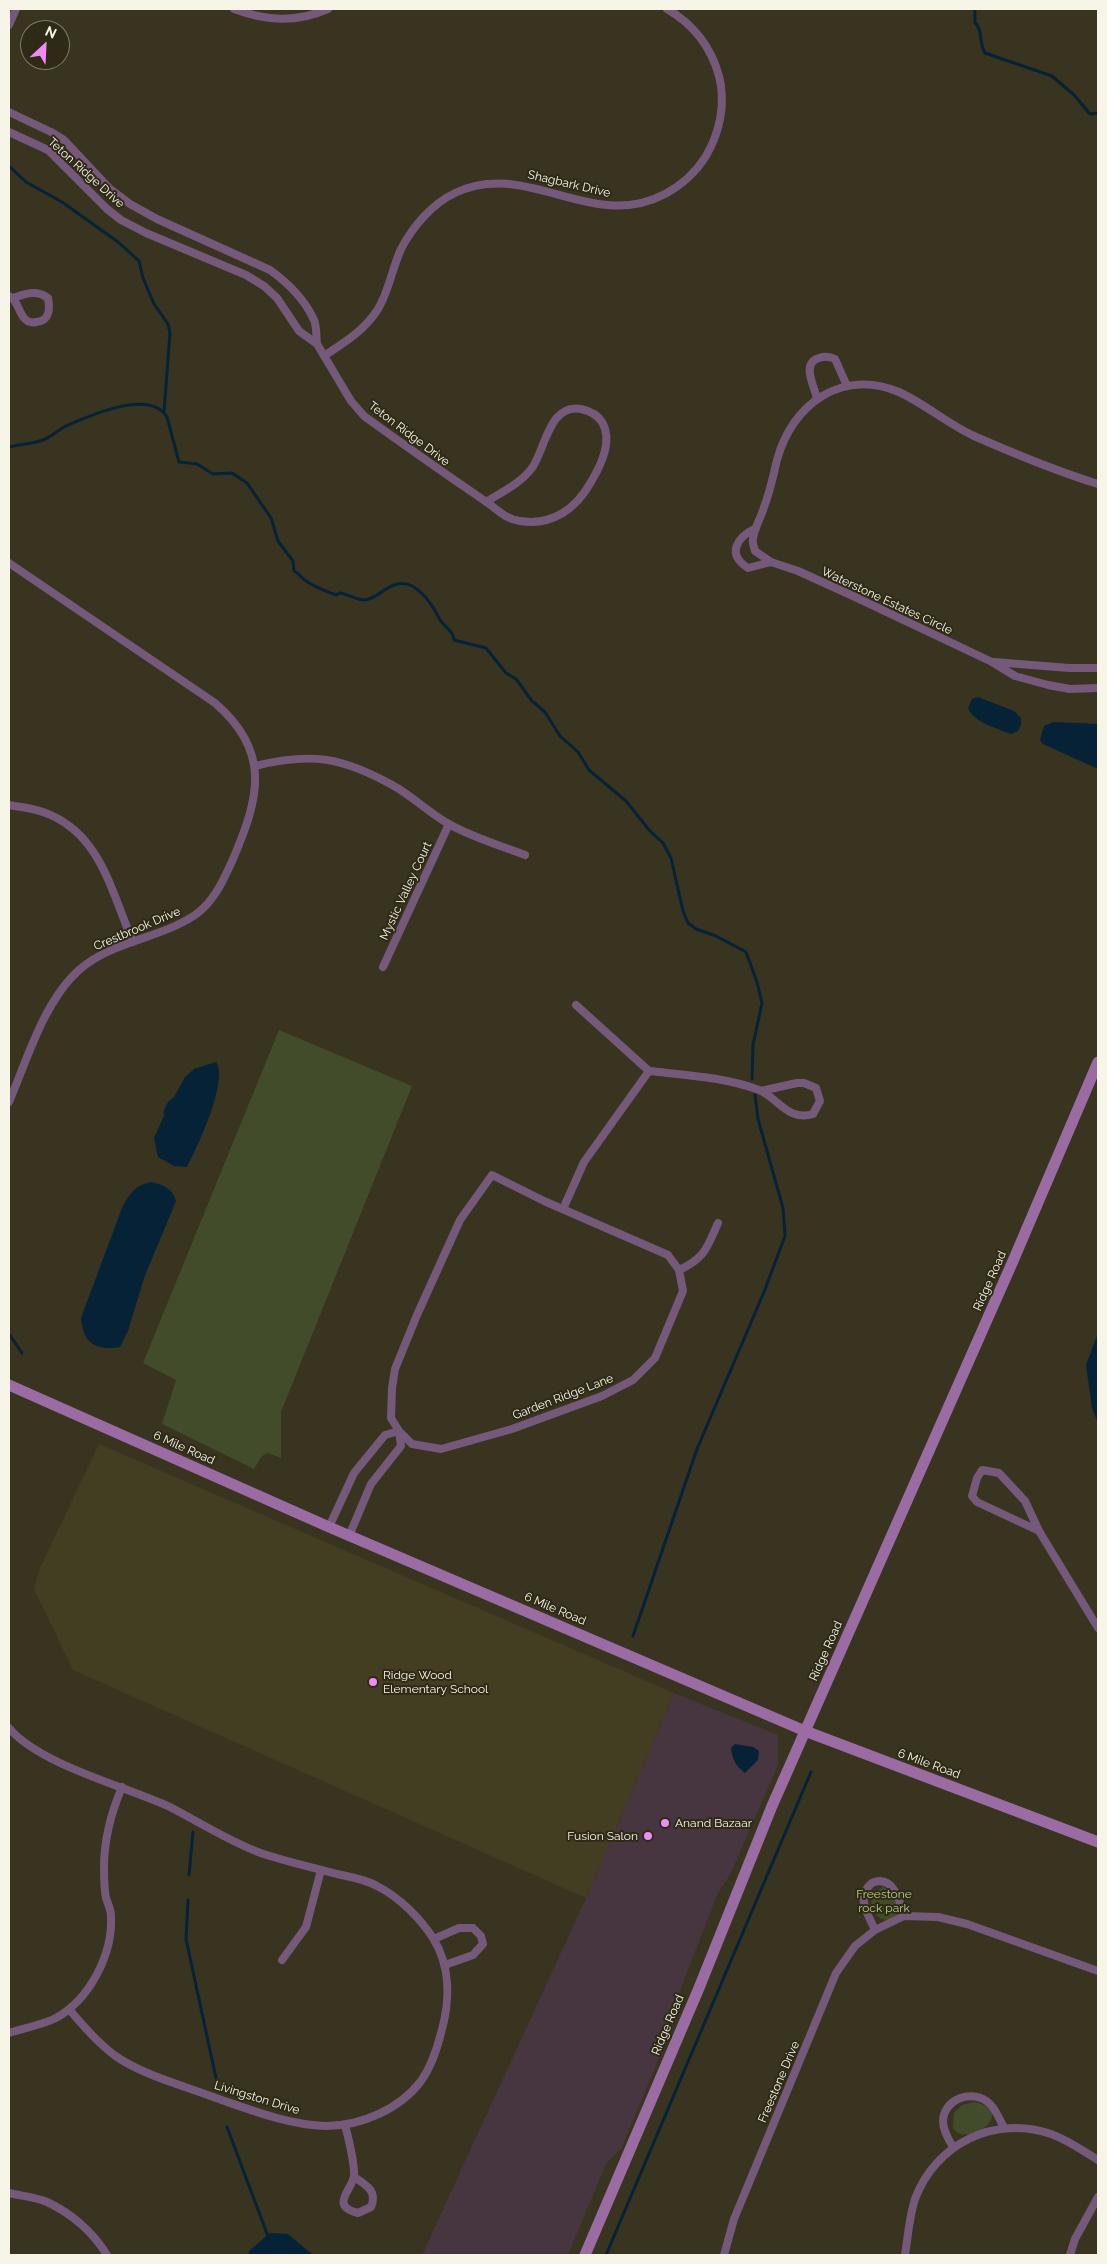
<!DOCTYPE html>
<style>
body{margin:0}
#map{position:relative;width:1107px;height:2264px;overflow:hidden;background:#383420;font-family:Raleway,sans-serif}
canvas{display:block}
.frame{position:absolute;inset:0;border:10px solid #f7f5e8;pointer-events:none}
.north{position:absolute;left:20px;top:20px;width:50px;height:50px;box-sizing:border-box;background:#2e2a16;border:1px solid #7e7b6a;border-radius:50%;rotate:25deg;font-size:14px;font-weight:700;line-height:20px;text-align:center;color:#f7f5e8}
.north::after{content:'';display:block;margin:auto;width:18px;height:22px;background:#ee8bf7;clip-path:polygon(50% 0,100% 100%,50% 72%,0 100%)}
</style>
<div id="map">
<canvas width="1107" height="2264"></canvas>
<div class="frame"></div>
<div class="north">N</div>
</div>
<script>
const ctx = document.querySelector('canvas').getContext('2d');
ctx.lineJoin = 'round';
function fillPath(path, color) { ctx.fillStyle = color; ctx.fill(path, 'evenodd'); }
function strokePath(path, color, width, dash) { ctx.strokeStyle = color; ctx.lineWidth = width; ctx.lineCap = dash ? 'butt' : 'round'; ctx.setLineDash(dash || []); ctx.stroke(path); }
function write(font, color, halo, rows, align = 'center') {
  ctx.font = font + ' Raleway,sans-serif'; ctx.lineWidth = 4; ctx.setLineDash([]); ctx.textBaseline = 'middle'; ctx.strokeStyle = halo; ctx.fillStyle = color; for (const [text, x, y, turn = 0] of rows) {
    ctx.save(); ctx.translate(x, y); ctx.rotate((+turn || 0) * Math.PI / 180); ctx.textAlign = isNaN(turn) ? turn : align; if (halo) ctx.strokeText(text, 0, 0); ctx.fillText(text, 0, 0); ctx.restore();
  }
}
const commercial = new Path2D(`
 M674 1693 778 1735V1765L730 1875 718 1893 669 2018 664 2046 622 2147 606 2164 568 2255H422L586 1898Z`);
const built = new Path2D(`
 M99 1444 674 1693 586 1898 73 1670 34 1589 40 1568Z`);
const green = new Path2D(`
 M279 1030 412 1086 281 1412V1458L268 1453 262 1456 254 1469 162 1424 176 1380 143 1363Z
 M883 1887 892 1891 899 1908 898 1914C883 1930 866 1909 873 1893Z
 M974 2102C1020 2111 966 2150 953 2128L954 2113 962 2105Z`);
const water = new Path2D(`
 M978 697 1014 711 1021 718V724L1018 731 1011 734C997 728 974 723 968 708L972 699Z
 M1053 722 1098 724V769L1043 744 1040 740 1044 726Z
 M216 1062C229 1080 197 1148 187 1167L174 1166 158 1157 154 1138 164 1116V1110L168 1102 174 1097 185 1077 194 1069Z
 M152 1182C165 1186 172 1188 176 1201L144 1278 128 1331 120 1347C95 1351 83 1343 81 1318L122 1208C130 1193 135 1185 152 1182Z
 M1098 1333V1423L1092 1408 1086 1365Z
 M735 1744 753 1747 759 1751 758 1760 745 1773C736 1766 732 1759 731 1748Z
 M270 2233 288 2234 313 2255H248L250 2250Z`);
const stream = new Path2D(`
 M975 9V22C984 33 978 41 985 53L1052 76 1074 95 1090 114 1098 113
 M9 166 26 182 62 202 118 242 139 261 143 278 154 304 168 324 170 333 164 412
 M9 447C20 444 32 444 43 440 51 437 58 430 66 426 89 416 150 388 167 417L179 462 197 464 213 474 232 473 247 483 271 518 278 541 293 561 294 571C300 574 301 578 306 581 313 586 328 592 336 595L341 593C348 595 356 599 363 600 375 600 384 588 394 585 415 577 432 604 439 618 443 627 453 629 454 640L486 648 506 673 516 679 532 701 545 712 560 736 578 752 589 770 626 801 650 831 663 843 671 858 683 911 688 923 696 929 716 936 746 952 757 982 762 1003 753 1045 752 1079
 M9 1334 22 1353
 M633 1636 697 1449 764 1292 785 1236 783 1208 758 1119 755 1095
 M189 1875 193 1832
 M188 1900 186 1939 216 2078
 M227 2127 269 2239
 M606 2255 811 1772`);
const street = new Path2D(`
 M234 9C266 21 296 23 328 9
 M9 25 16 9
 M9 112 51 132 64 140 110 189 130 204 157 219 270 270C288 283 305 300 314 320 317 327 316 337 317 344
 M9 132 48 150 107 209 121 220 146 233 246 275 264 286 277 298 299 331 317 344 351 401 364 416C404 445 444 473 485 501 497 509 505 519 520 521 552 526 576 509 591 482 601 465 613 441 602 422 597 414 590 411 581 409 549 403 545 450 532 468 521 483 502 492 486 502
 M9 296C18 300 18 312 25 319 28 322 32 323 36 322 50 321 50 309 48 298 36 289 25 294 13 298
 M324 356C345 342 364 331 378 309 389 291 392 269 401 249 413 226 432 204 455 193 527 158 591 233 665 194 682 185 696 172 706 156 720 132 726 103 719 76 711 47 693 24 667 9
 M817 398C814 386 801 363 819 358 825 356 829 356 835 359L847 386
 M1098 484C1056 471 1015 454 974 436 948 424 925 404 899 392 842 368 792 404 777 460 773 476 770 492 764 507 761 518 754 528 753 539 752 543 754 547 755 551L771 562 798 571 853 596 992 662 1015 676 1048 685 1070 689 1098 688
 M756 528C737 537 726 554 748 568L771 562
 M9 563 215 703C272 752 259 798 233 859 224 879 214 902 195 915 159 939 112 941 79 970 44 1001 27 1060 9 1102
 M994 662 1069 668H1098
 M255 766C312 752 342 757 394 786 412 796 428 812 447 823 471 837 499 845 525 855
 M9 805C20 807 32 808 43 812 101 832 111 892 133 942
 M383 967 449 824
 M576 1005 649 1071
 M563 1209 584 1162 649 1071C685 1075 724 1077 759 1090 777 1097 788 1122 813 1114L820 1101 816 1088 804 1083H797L761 1091
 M679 1270C705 1258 707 1248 718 1223
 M329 1527 354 1473 385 1435 399 1431
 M1039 1531 977 1502 972 1496 977 1478 982 1470 999 1473 1025 1501 1039 1531 1098 1628
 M349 1536 371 1484 401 1446 399 1431 391 1418 392 1388 395 1369 417 1315 460 1220 492 1175 544 1201 668 1255 679 1270 683 1291 655 1358 633 1380 602 1396 512 1429 441 1449 412 1444 399 1431
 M9 1728C40 1765 125 1786 170 1807 199 1822 227 1840 258 1852 283 1861 311 1867 337 1874 350 1877 365 1879 377 1886 399 1897 420 1918 433 1938 451 1967 450 2002 441 2033 437 2049 431 2067 421 2081 400 2109 361 2126 326 2126 289 2125 251 2110 216 2098 185 2086 149 2077 120 2059 101 2047 83 2026 69 2009
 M875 1930C868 1914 855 1896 872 1883 893 1874 900 1901 904 1916
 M434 1939 459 1928H473L481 1936 483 1944 473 1955 445 1965
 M282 1960 306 1927 321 1870
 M9 2033C24 2028 42 2025 56 2018 90 1999 113 1954 111 1916 111 1910 108 1904 106 1898 104 1889 104 1877 104 1867 104 1839 111 1813 122 1787
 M345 2125C348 2136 355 2165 354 2176 352 2190 329 2206 358 2213L371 2207C378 2191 366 2185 354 2177
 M953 2147C948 2139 943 2130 943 2121 944 2098 974 2088 990 2104 996 2110 1000 2120 1004 2128
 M9 2193C21 2196 35 2197 47 2202 71 2213 93 2232 107 2255
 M724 2255 734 2219 836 1973 855 1946 875 1930 904 1916 938 1917 967 1924 1098 1971
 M905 2255C908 2237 909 2217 915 2199 936 2143 995 2115 1051 2134 1068 2140 1083 2151 1098 2160
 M1070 2255 1075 2239 1098 2197`);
const secondary = new Path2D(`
 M9 1385 329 1527 805 1731 1098 1842
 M585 2255 699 1988 772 1806 1013 1261 1098 1062`);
const markers = [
 [373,1682,5,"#ee8bf7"],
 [665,1823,5,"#ee8bf7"],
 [648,1836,5,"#ee8bf7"]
];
const streetNames = [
 ["Teton Ridge Drive",86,173,42],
 ["Shagbark Drive",569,184,13],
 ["Teton Ridge Drive",409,434,37],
 ["Waterstone Estates Circle",887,601,25],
 ["Mystic Valley Court",406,891,-65],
 ["Crestbrook Drive",137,929,-23],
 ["Ridge Road",990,1281,-66],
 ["Garden Ridge Lane",563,1397,-21],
 ["6 Mile Road",184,1448,24],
 ["6 Mile Road",555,1609,23],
 ["Ridge Road",826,1651,-66],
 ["6 Mile Road",929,1764,20],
 ["Ridge Road",668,2025,-67],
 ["Freestone Drive",779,2082,-67],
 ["Livingston Drive",257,2098,17]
];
const poiNames = [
 ["Ridge Wood",383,1675],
 ["Elementary School",383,1689],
 ["Anand Bazaar",675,1823],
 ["Fusion Salon",638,1836,"right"]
];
const parkNames = [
 ["Freestone",884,1894],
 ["rock park",884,1908]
];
fillPath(commercial, '#473540');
fillPath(built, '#433d22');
fillPath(green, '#424c2a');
fillPath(water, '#062236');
strokePath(stream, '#062236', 3);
strokePath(street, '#75597b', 8);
strokePath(secondary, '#9a6ca3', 11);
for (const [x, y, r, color] of markers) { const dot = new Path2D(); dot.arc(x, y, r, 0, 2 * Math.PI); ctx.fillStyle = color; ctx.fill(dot); strokePath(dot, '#2e2a16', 2); }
write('12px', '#f7f5e8', '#2e2a16', streetNames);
write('12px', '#f7f5e8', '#2e2a16', poiNames, 'left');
write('12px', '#b4ce7a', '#2e2a16', parkNames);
</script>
